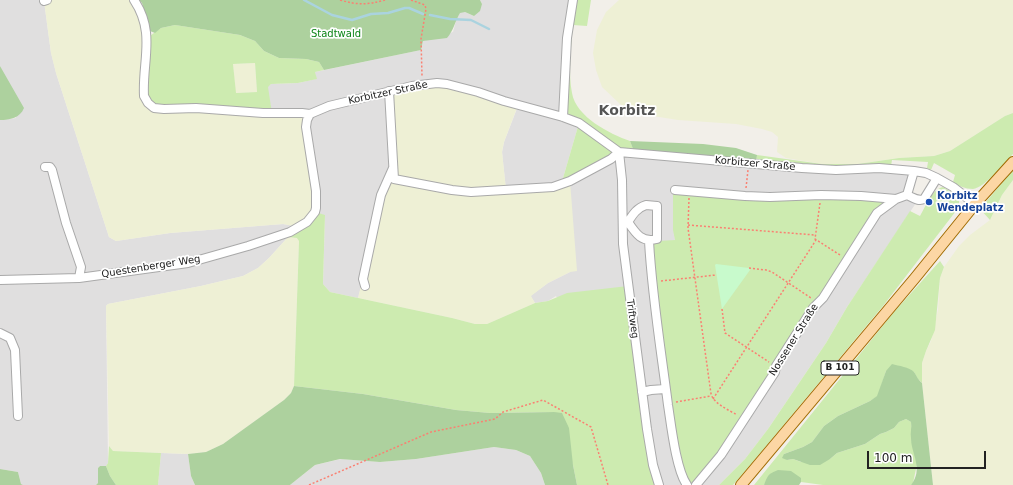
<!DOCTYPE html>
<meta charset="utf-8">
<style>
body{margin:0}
#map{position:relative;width:1013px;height:485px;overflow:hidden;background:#f2efe9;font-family:"DejaVu Sans",sans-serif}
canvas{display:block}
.scale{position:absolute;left:867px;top:451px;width:119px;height:18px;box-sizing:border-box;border:2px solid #222;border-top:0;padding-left:5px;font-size:12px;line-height:14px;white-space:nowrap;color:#222;-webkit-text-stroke:3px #fff;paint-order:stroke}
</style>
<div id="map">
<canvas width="1013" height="485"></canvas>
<div class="scale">100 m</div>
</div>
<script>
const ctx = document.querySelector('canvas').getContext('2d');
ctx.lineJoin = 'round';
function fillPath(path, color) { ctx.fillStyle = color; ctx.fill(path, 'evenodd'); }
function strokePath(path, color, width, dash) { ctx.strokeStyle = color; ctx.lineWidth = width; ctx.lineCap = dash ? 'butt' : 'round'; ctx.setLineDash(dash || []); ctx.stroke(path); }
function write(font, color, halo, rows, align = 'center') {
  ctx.font = font + ' "DejaVu Sans",sans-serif'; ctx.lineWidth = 3.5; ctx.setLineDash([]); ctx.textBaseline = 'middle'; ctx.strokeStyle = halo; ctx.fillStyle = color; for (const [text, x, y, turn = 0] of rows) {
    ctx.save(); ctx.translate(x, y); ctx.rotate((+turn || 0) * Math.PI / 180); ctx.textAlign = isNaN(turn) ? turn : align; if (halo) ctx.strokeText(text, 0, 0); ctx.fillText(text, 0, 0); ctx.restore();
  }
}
const residential = new Path2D(`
 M0 0H47L44 1 51 53 56 73 109 237 116 241 170 233 283 224 294 226 288 237 269 258 258 268 243 276 201 286 108 304 106 306 108 463 106 466H100L98 468V483L96 485H23L21 484 18 472 0 469V120L16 118 0 66Z
 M480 0H573L563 117 579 123 561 185 506 190 502 152 504 142 518 106 394 167 358 298 330 292 323 284 325 216 315 212 272 113 267 87 271 84 298 83 316 79 315 72 421 50 423 41 453 32 457 17 460 12H465L474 16 482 4Z
 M619 152 914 171 907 194 918 200 847 307 826 343 768 429 745 459 719 485H696L721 455 673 230 675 240 674 241H658L687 485H659L556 296 548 301 535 303 530 296 548 283 570 272V181Z
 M494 447 516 450 530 456 541 473 545 485H290L315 465 341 459 380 462 416 459Z
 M161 453 188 454 191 476 195 485H158Z`);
const farmland = new Path2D(`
 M47 0H134L144 22V88L308 117 316 191 311 218 294 226 283 224 170 233 116 241 109 237 56 73 51 53 44 1Z
 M619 0H1013V113L1005 116 950 151 934 156 899 158 858 164H822L786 158 777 152 778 137 772 132 762 129 736 124 678 120 634 113 620 104 602 87 596 70 593 53 597 30 606 12Z
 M255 63 257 92 235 93 233 64Z
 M437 83 518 105 504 142 502 152 506 190 570 181 577 271 570 272 548 283 531 296 535 303 487 324H475L452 318 358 298 375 228 394 167 389 91Z
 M1013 180V485H933L922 383V363L926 351 931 341 938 310 940 278 944 267 959 246 970 235 990 220 1002 195Z
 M288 237 298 238 299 241 294 386 291 393 284 400 223 444 206 452 188 454 113 451 109 446 106 306 108 304 201 286 243 276 258 268 269 258Z`);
const grass = new Path2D(`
 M577 0H591L587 26 573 25C571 45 568 74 572 93 576 117 610 134 630 141L633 149 638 154 619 152 561 185 579 123 563 117 567 38Z
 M175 25 240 35 255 41 264 51 279 58 306 59 319 62 324 70 315 72 317 79 298 83 271 84 268 87 272 113 196 108 148 103 147 38 161 28ZM255 63 257 92 236 93 233 64Z
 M1013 113V154C1005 163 984 188 973 189 965 189 959 186 953 182L955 175 934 163 931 170 927 168 928 162 892 160 891 166 838 167 756 163 757 155 822 164H858L899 158 934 156 950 151 1005 116Z
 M1013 170V180L1002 195 990 220 980 209Z
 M943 187 951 192 959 199V207L883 306 746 470 733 485H719L745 459 768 429 826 343 847 307 910 211 920 216C926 206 932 189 943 187Z
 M673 191 896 199 877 213 775 372 696 485H687L679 466 651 282 653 240 658 241 675 240 673 230Z
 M315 212 325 215 323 284 330 292 452 318 475 324H487L535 303 548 301 567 293 628 286 659 485H577L573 465 554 412 490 413 456 410 363 394 294 386 299 241 297 238 288 237Z
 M940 261 944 267 940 278 935 330 926 351 922 363V383L918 379 914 372 886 371 878 396 870 401 838 416 824 426 812 442 803 447 784 454 787 460 793 459 801 462 830 459 837 453 865 444 880 434 886 432 894 428 899 422 906 419 911 422 912 429 911 438 917 464 913 483 911 485H823L801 482V478L764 484V485H754L894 312Z
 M109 446 113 451 161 453 158 485H116L110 476 106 466 108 463Z`);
const forest = new Path2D(`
 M139 0H480L482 4 480 11 474 16 465 12 460 13C455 21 454 30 447 38L423 41 421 50 324 70 319 62 306 59 279 58 264 51 255 41 240 35 175 25 161 28 155 33 150 31 142 3Z
 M0 66 24 108C20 118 10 120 0 120Z
 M630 141 703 144 736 148 757 155 756 163 638 154 633 149Z
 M892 364C899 366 909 367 914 372 917 376 918 380 922 383L933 485H911C924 469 911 454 911 438 910 433 912 428 911 422L906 419 899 422 894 428 886 432 880 434 865 444 837 453 830 459 820 465H810L793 459 787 460 782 458 784 454 803 447 812 442 824 426 838 416 870 401 877 396 886 371Z
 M294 386 363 394 456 410 490 413 554 412 562 413 569 428 573 465 577 485H545L541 473 530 456 516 450 494 447 416 459 380 462 340 459 315 465 290 485H195L191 476 188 454 206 452 223 444 284 400 291 393Z
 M100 466H106L110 476 116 485H96L98 483V468Z
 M0 469 18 472 21 484 23 485H0Z
 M778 470 791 471 801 478V482L799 485H764C768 475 768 474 778 470Z`);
const park = new Path2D(`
 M716 264 749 268 750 270 722 309 715 265Z`);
const stream = new Path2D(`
 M304 0 332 15 352 20 371 14 388 13 405 8H409L423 14
 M430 15 450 19 471 20 489 29`);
const path = new Path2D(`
 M340 0C357 5 367 5 385 0
 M411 0 425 5 426 9 421 39 422 76
 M746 188 748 170
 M689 198 688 228 711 394C714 404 729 410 737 415
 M820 203 815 239 840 255
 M688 225 815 235
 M749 268 766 270 772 272 811 298
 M661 281 716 275
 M722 309 725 333 769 362
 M713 399 816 240
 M676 402 711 396
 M309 485 431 432 495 419 503 412 543 400 591 427 608 485`);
const minor = new Path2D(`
 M134 0C156 33 142 61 144 96L148 103 154 108 164 109 196 108 263 113H302L310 114
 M44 1 47 0
 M389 91 394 179 452 190 471 192 553 187 570 181 611 159 619 152
 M563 117 567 38 573 0
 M619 152 622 180 623 244 647 429 653 465 659 485
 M45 167H50L52 170 66 223 81 267 79 278
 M675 190 745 196 770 197 821 195 861 196 896 199 907 195 914 171
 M907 195C912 197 918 202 924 199L937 178
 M646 205 657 206V239C642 243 636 234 628 222 633 214 637 208 646 205Z
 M649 241C652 296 661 350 668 405 671 424 676 470 687 485
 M0 280 79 278 188 263 248 246 290 232 307 222 315 212 316 208V191L306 127 307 120 310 114 329 106 412 86 437 83 447 84 478 92 504 101 563 117 579 123 619 152 802 168 836 170 879 168 914 171 926 173 937 178 953 187 975 204
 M365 286 363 279 379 204 381 195 393 168
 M0 333 10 338 15 350 18 416
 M642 392 651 390 665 389
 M696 485 721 455 775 372 776 366 813 308 823 298 877 213 896 199`);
const major = new Path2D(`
 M741 485 915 278 975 204 1013 162`);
const markers = [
 [929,202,4,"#1a4fb4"]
];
const shields = [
 [840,368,38]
];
const shieldNames = [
 ["B 101",840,368]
];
const parkNames = [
 ["Stadtwald",336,34]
];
const streetNames = [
 ["Korbitzer Straße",388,93,-12],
 ["Korbitzer Straße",755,164,5],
 ["Questenberger Weg",151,267,-9],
 ["Triftweg",632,319,82],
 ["Nossener Straße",794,340,-58]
];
const transitNames = [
 ["Korbitz",937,196],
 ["Wendeplatz",937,208]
];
const districtNames = [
 ["Korbitz",627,111]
];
fillPath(residential, '#e0dfdf');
fillPath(farmland, '#eef0d5');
fillPath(grass, '#cdebb0');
fillPath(forest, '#add19e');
fillPath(park, '#c8facc');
strokePath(stream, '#aad3df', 2.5);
strokePath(minor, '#a9a9a9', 10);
strokePath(major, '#a06b00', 12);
strokePath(path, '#fa8072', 1.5, [2, 2]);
strokePath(minor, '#fff', 8);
strokePath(major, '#fcd6a4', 10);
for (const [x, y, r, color] of markers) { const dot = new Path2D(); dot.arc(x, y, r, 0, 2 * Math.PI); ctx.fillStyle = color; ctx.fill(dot); strokePath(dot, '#fff', 1.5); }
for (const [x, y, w] of shields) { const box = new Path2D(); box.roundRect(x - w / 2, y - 7, w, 14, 3); ctx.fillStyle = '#fff'; ctx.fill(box); strokePath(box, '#222', 1); }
write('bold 9px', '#222', null, shieldNames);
write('10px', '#0c8416', '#fff', parkNames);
write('10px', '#222', '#fff', streetNames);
write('bold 10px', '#164399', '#fff', transitNames, 'left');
write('bold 14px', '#555', '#fff', districtNames);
</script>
